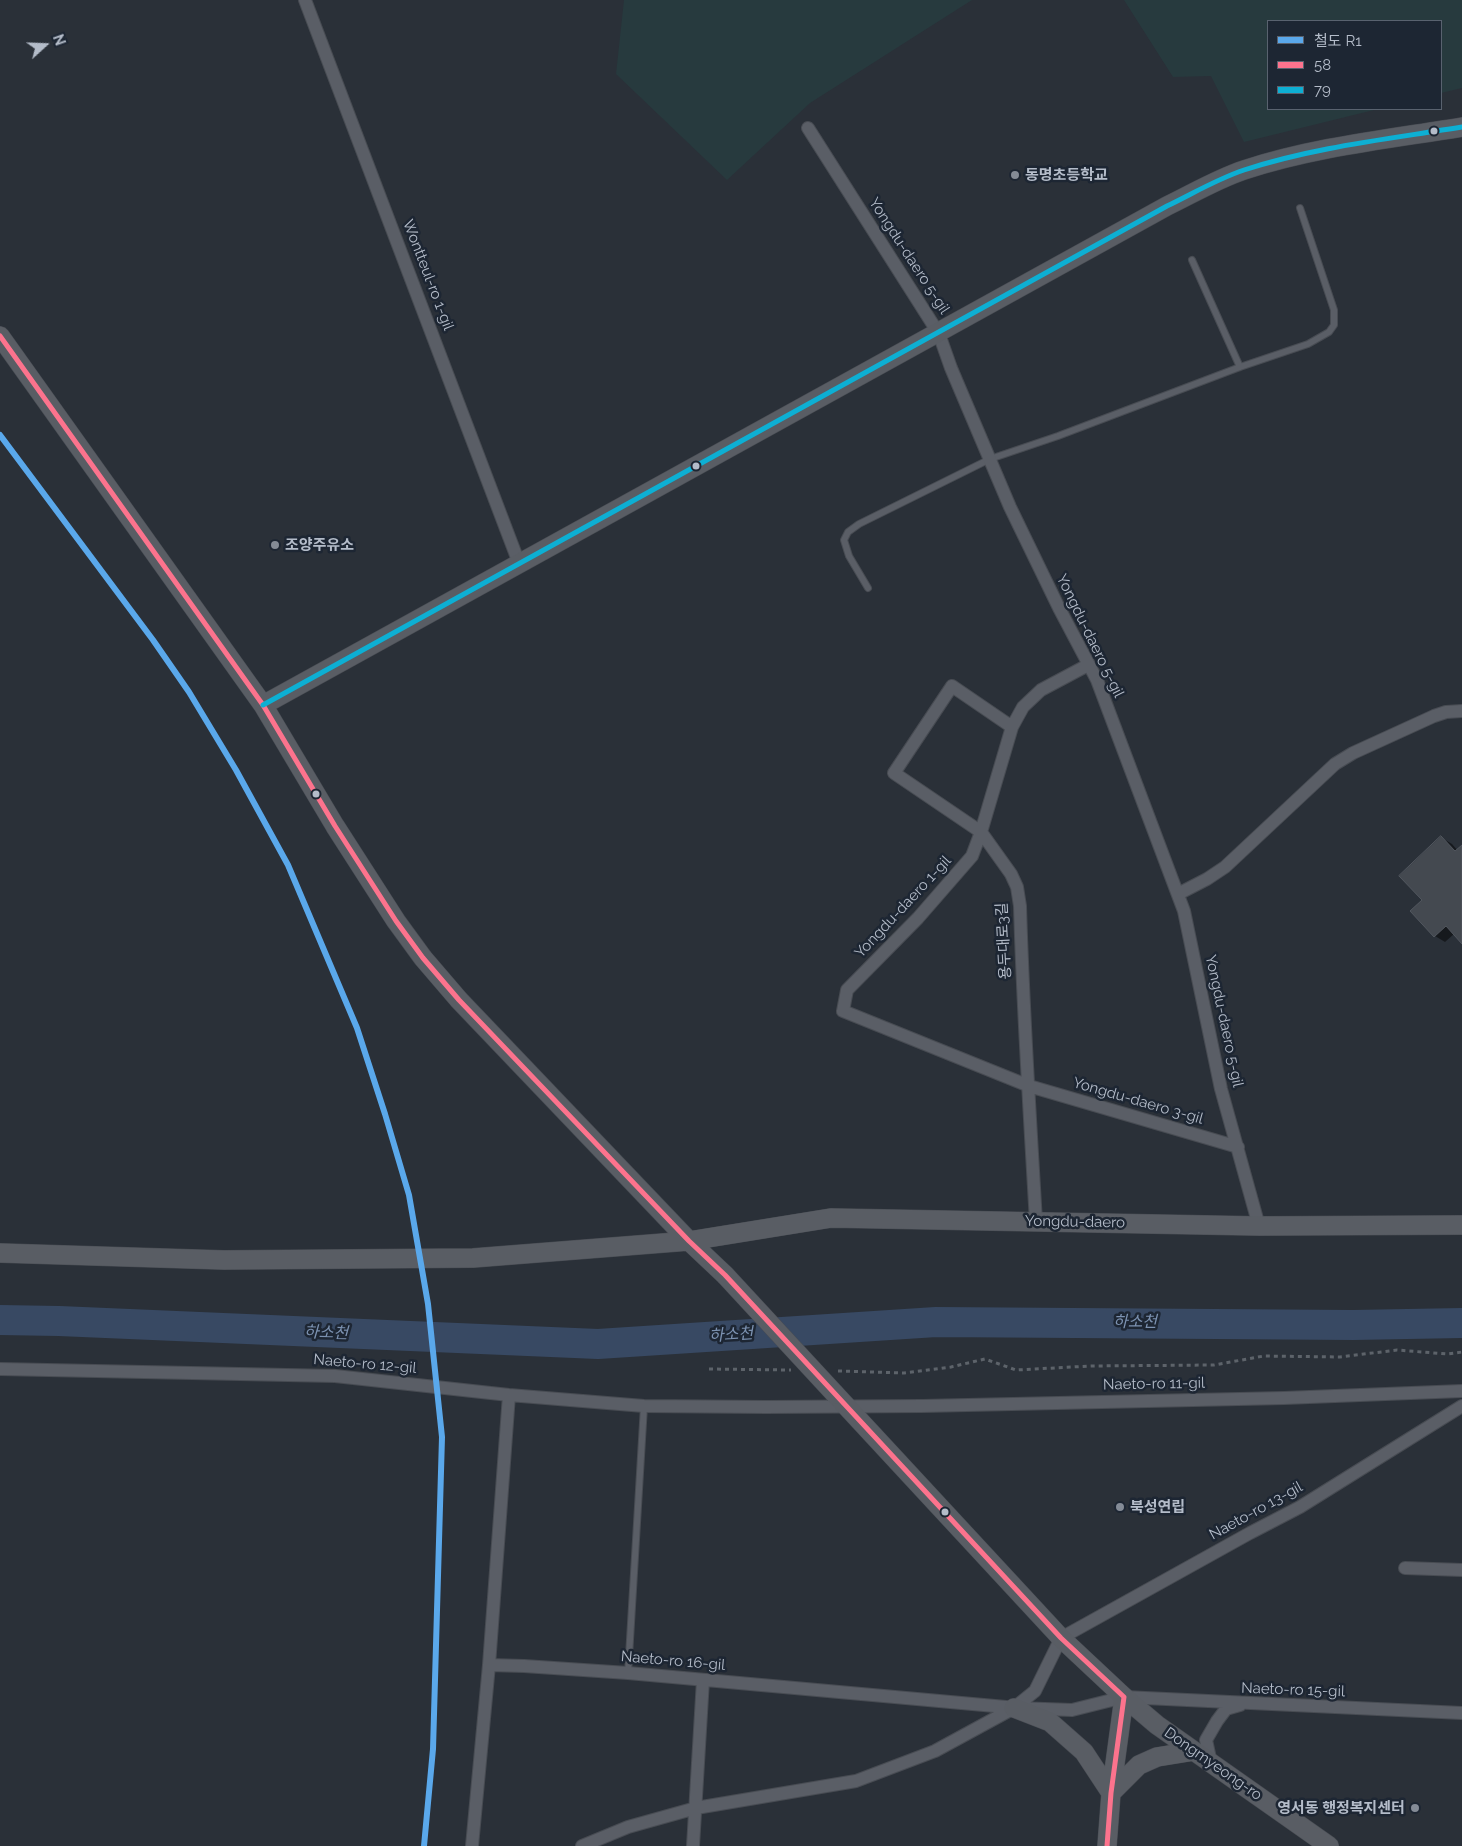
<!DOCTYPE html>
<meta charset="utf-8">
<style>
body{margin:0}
#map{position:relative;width:1462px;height:1846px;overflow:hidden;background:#2a3038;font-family:Raleway,"Noto Sans KR",sans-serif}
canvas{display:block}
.legend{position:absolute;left:1267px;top:20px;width:175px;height:90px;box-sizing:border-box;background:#1d2633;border:1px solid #59626f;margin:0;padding:6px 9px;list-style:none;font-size:15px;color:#b4bcc9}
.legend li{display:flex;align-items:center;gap:10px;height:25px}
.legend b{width:25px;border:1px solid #59626f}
.north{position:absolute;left:20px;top:20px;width:50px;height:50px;-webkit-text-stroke:4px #1d2633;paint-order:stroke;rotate:70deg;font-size:14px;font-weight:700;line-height:20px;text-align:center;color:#b4bcc9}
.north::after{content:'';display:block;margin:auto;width:18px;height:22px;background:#b4bcc9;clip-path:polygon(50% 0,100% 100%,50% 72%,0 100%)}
</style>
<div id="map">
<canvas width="1462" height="1846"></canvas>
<ul class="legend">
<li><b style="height:6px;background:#5aa8eb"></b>철도 R1</li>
<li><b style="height:6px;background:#fc738d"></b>58</li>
<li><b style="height:6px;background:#0dafd3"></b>79</li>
</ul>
<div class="north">N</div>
</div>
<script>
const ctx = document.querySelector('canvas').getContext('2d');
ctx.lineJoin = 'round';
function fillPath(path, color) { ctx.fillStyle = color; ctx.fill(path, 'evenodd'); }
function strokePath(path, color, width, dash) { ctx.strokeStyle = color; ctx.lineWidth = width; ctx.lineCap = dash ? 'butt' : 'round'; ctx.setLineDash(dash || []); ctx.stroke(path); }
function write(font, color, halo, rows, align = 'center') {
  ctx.font = font + ' Raleway,"Noto Sans KR",sans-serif'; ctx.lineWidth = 5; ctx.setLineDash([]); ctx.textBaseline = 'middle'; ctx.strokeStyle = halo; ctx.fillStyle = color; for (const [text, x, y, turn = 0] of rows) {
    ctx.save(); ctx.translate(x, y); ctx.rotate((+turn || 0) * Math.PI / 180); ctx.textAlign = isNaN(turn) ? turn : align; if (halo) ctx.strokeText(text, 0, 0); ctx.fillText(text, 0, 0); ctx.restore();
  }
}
const green = new Path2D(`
 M624 0H972L810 103 727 180 616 74Z
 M1124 0H1462V88L1441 93V21H1268V109H1378L1244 142 1211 76 1173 77Z`);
const shadow = new Path2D(`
 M1442 838 1452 844 1458 851 1462 847V942L1454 934 1445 942 1435 936 1412 911 1423 900Z`);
const river = new Path2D(`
 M0 1320 59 1321 598 1344 936 1322 1353 1325 1462 1323`);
const building = new Path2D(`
 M1441 836 1455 851 1462 845V944L1446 926 1434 937 1410 911 1422 900 1399 876Z`);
const path = new Path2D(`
 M709 1369 791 1370
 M838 1371 904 1373 951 1367 985 1359 1016 1370 1091 1366 1214 1365 1264 1356 1340 1357 1397 1350 1447 1354 1462 1352`);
const lane = new Path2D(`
 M1192 260 1240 367
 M868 588 849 556 844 540 848 532 859 524 990 459 1058 436 1240 367 1308 344 1329 332 1334 325V310L1300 208
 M628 1673 644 1406`);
const street = new Path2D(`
 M305 0 519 563
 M808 128 939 334 951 368 1010 507 1059 608 1097 680 1184 911 1221 1089 1259 1226
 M1088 665 1041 690 1023 707 1012 727 981 832 972 856 918 918 847 990 843 1011 1029 1086 1238 1147
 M1012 727 952 686 894 773 981 832 1011 874 1017 887 1020 906C1023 1012 1030 1117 1036 1222
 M1178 894 1207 879 1225 867 1335 764 1353 753 1434 716 1446 712 1462 711
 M0 1369 335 1376 509 1395 644 1406 766 1407 922 1406 1284 1398 1462 1391
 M509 1395 489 1665 524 1666 628 1673 1017 1708 1072 1710 1124 1697 1462 1713
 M1405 1568 1462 1570
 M1211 1763 1206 1740 1217 1721 1226 1709 1240 1705
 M472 1846 489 1665
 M582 1846 628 1827 696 1808 856 1781 935 1751 1014 1708 1035 1691 1061 1638 1250 1533 1300 1507 1462 1406
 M693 1846 703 1680`);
const secondary = new Path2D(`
 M0 336 263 705 335 826 396 921 423 958 459 1000 689 1241 725 1275
 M263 705 1167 206C1192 194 1217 179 1244 170 1314 147 1389 139 1462 127
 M0 1253 224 1260 473 1258 689 1241 831 1218 1259 1226 1462 1225
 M835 1394 1061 1638 1124 1697 1111 1793 1107 1846
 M1124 1697 1157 1725 1329 1846
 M1014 1708 1050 1722 1084 1752 1111 1793 1139 1765 1157 1757 1194 1751`);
const secondaryBridge = new Path2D(`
 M725 1275 835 1394`);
const bus1 = new Path2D(`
 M0 336 263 705 335 826 396 921 423 958 459 1000 689 1241 725 1275 1061 1638 1124 1697 1111 1793 1107 1846`);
const bus2 = new Path2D(`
 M263 705 1167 206C1192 194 1217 179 1244 170 1314 147 1389 139 1462 127`);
const rail1 = new Path2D(`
 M0 435 153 640 189 692 236 770 288 865 357 1028 385 1114 409 1195 428 1304 442 1437 433 1749 424 1846`);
const markers = [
 [1434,131,4.5,"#b4bcc9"],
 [1015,175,5,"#848b96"],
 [696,466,4.5,"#b4bcc9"],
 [275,545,5,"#848b96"],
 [316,794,4.5,"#b4bcc9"],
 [1120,1507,5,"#848b96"],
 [945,1512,4.5,"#b4bcc9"],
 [1415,1808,5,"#848b96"]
];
const poiNames = [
 ["동명초등학교",1025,175],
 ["조양주유소",285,545],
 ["북성연립",1130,1507],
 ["영서동 행정복지센터",1405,1808,"right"]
];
const streetNames = [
 ["Yongdu-daero 5-gil",909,256,57],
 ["Wontteul-ro 1-gil",428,275,69],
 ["Yongdu-daero 5-gil",1090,636,64],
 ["Yongdu-daero 1-gil",903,907,-47],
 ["용두대로3길",1004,941,-93],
 ["Yongdu-daero 5-gil",1224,1021,78],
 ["Yongdu-daero 3-gil",1138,1101,16],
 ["Yongdu-daero",1075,1222,1],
 ["Naeto-ro 12-gil",365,1364,5],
 ["Naeto-ro 11-gil",1154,1384,-1],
 ["Naeto-ro 13-gil",1256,1511,-29],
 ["Naeto-ro 16-gil",673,1661,5],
 ["Naeto-ro 15-gil",1293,1690,2],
 ["Dongmyeong-ro",1213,1764,35]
];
const waterNames = [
 ["하소천",1135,1322],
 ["하소천",326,1333,2],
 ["하소천",731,1335,-4]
];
fillPath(green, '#273a3e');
fillPath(shadow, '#0007');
strokePath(river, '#384963', 30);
fillPath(building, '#444950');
strokePath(building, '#52575f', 1);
strokePath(lane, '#484c53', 8);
strokePath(street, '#484c53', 14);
strokePath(secondary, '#484c53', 20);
strokePath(path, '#5d636a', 3, [4, 4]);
strokePath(lane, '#5a5e66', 6);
strokePath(street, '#5a5e66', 12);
strokePath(secondary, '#595d64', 19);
strokePath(secondaryBridge, '#484c53', 20, []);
strokePath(secondaryBridge, '#595d64', 19);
strokePath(bus1, '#fc738d', 5);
strokePath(bus2, '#0dafd3', 5);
strokePath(rail1, '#5aa8eb', 6);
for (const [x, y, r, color] of markers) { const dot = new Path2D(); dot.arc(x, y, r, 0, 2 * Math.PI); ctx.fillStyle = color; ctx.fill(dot); strokePath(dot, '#1d2633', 2); }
write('bold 15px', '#b4bcc9', '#1d2633', poiNames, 'left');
write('15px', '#b4bcc9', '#1d2633', streetNames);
write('italic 16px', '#7c92b1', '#1d2633', waterNames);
</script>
